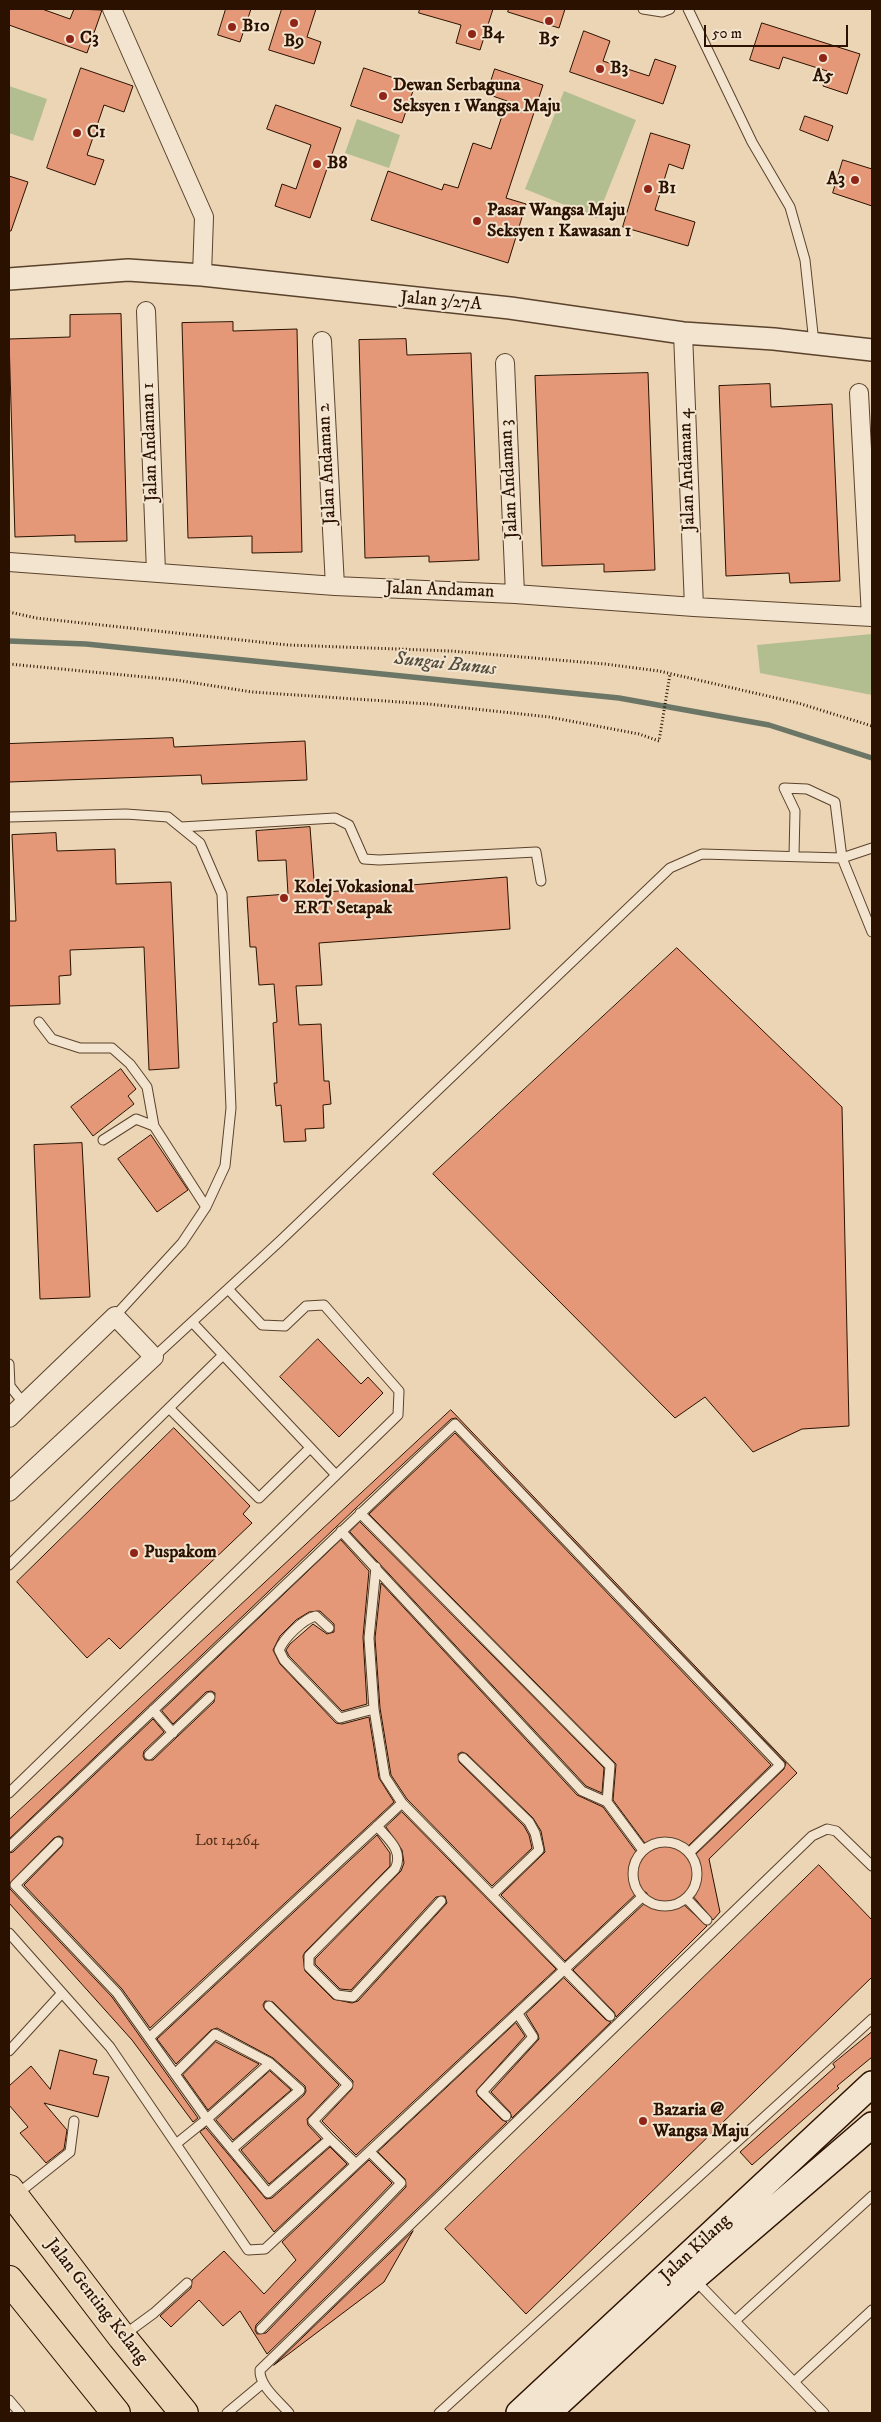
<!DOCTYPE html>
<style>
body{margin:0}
#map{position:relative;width:881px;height:2422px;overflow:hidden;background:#ebd5b4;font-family:"IM FELL DW Pica",serif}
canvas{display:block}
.frame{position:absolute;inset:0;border:10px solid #2b1100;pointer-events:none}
.scale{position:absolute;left:704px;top:25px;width:144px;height:22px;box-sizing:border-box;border:2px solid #2b1100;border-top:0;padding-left:6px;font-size:15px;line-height:18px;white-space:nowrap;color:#2b1100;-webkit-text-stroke:4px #f2e4ce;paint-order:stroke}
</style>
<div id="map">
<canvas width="881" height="2422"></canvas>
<div class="frame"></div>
<div class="scale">50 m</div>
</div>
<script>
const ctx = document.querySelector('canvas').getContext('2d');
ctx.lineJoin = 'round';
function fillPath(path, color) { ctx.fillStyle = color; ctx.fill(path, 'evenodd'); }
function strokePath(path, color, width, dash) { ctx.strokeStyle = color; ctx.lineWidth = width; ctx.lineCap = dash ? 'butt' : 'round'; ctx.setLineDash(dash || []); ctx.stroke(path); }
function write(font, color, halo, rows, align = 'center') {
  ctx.font = font + ' "IM FELL DW Pica",serif'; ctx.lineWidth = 4; ctx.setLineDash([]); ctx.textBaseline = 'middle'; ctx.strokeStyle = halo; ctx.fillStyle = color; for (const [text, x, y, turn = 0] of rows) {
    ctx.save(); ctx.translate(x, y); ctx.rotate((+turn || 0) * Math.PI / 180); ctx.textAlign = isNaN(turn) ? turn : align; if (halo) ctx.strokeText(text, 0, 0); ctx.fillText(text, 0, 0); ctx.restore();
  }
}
const green = new Path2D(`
 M9 86 47 99 33 141 9 133Z
 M564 91 636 120 597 218 525 189Z
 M357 119 400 135 389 168 345 153Z
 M872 634V695L760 673 757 645Z`);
const stream = new Path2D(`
 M9 641 86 644 619 698 769 725 872 758`);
const building = new Path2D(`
 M9 9H42L70 19 74 9 102 10 87 53 9 25Z
 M226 9H251L240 42 218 35Z
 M282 9H316L307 37 321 42 314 64 269 50Z
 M420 9H493L480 50 456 43 461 25 419 13Z
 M509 9H565L559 28 508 12Z
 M762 23 860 54 847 94 823 86 827 71 783 57 779 69 750 60Z
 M584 31 610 41 603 61 649 76 655 59 676 66 663 104 570 72Z
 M81 68 133 86 124 112 104 105 87 155 104 160 95 185 47 168Z
 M364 68 415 85 402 123 351 106Z
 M495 69 543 85 506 198 526 204 508 263 371 220 388 171 442 190 444 184 458 188 473 143 491 149 507 101 487 94Z
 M276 105 341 128 310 218 275 206 282 184 296 189 311 145 267 129Z
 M805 116 833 126 828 141 800 130Z
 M651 133 690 145 683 169 669 164 655 210 695 222 688 246 623 227Z
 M843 160 872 169V206L833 193Z
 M9 176 28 182 11 231H9Z
 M121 314 127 541 75 542V535L15 537 9 339 70 337V315Z
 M233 322V331L297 329 302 552 252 553V536L188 538 182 323Z
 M406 339 407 355 471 353 479 560 429 562V556L365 558 359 340Z
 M648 373 655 570 604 572V564L542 566 535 376Z
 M770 384 771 407 832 404 840 581 790 583 789 573 726 576 719 386Z
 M173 738 174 747 305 741 307 780 202 784 201 775 9 782V744Z
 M310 827 315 893 507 877 510 929 319 943 322 985 296 986 299 1025 321 1024 324 1081H329L331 1104 323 1105 324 1128 305 1129 306 1141 284 1142 281 1105 276 1106 274 1083H277L273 1023 277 1022 274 984 259 985 256 947H250L247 897 288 894 286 860 258 861 256 831Z
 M56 833 57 851 115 849 116 884 171 882 179 1068 149 1070 144 947 70 950 71 975 59 976 60 1004 9 1006V921H16L12 835Z
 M677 948 842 1107 849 1426 802 1429 753 1452 705 1397 675 1418 433 1174Z
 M121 1069 136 1089 128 1096 134 1104 93 1136 71 1107Z
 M151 1135 188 1190 157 1212 118 1159Z
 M82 1143 90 1297 40 1299 34 1145Z
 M318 1339 361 1384 368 1377 383 1393 339 1437 280 1377Z
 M451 1410 797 1773 709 1859 720 1912 713 1920 692 1895 686 1893 682 1895V1903L707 1926 616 2017 614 2012 573 1970 646 1902 647 1893 643 1891 638 1892 565 1961 501 1895 545 1852 541 1831 533 1818 467 1754 462 1752 458 1754 459 1762 524 1826 529 1835 532 1848 492 1886 407 1799 391 1775 380 1708 375 1638 381 1583 577 1795 603 1807 637 1853 643 1855 647 1852V1846L613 1800 616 1764 369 1514 455 1433 771 1765 686 1848 684 1853 686 1857 694 1856 784 1769 786 1763 456 1418 451 1419 356 1508 9 1839V1820Z
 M174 1428 250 1506 243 1514 252 1523 120 1649 109 1638 87 1658 17 1582Z
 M360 1522 604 1768 602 1793 586 1786 350 1532Z
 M341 1540 369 1571 363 1637 367 1704 342 1711 289 1656 286 1650 290 1644 313 1624 327 1634 334 1632V1624L320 1611 309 1612 296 1620 280 1636 273 1650 280 1664 336 1723 342 1724 369 1717 379 1778 394 1802 150 2028 122 1989 24 1885 62 1846 63 1838 59 1836 54 1838 9 1884 10 1889 112 1997 198 2118 193 2122 132 2040 9 1903V1853L13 1852 153 1719 164 1732 144 1751 143 1756 145 1760H153L177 1737 214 1702 215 1693 211 1691 206 1692 173 1724 162 1711Z
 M402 1812 556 1969 356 2155 322 2121 352 2089 353 2081 273 2002 265 2001 263 2005 265 2010 339 2085 307 2119 308 2125 321 2139 269 2184 241 2150 304 2095 306 2091 305 2086 273 2058 217 2028 211 2030 176 2064 157 2039 377 1835 390 1853V1866L305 1952 303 1956 305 1971 333 1999 352 2003 358 2001 447 1903 445 1896 436 1897 351 1990 340 1989 315 1964V1959L401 1871 404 1863 402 1850 386 1827Z
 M819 1865 872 1920V1977L526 2314 445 2229Z
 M564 1978 606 2020 611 2022 512 2118 510 2112 491 2092 539 2039 538 2034 526 2014Z
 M516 2023 525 2036 476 2091 478 2096 502 2120 507 2122 267 2354 240 2311 223 2326 199 2300 171 2327 160 2316 191 2288 192 2280 224 2251 264 2294 296 2260 282 2242 369 2160 392 2183 256 2325 255 2330 257 2334 266 2333 406 2187 405 2179 378 2152Z
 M872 2032V2057L837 2086 839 2088 752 2165 740 2152 835 2067 833 2064Z
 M216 2042 259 2064 208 2110 183 2075Z
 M60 2050 97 2060 93 2074 109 2077 98 2117 44 2103 67 2130 64 2149 46 2163 20 2133 28 2127 9 2105V2086L31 2066 50 2089Z
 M270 2071 291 2090 233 2140 216 2120Z
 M206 2128 266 2199 272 2198 330 2147 347 2164 274 2232 200 2132Z
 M413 2231 384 2282 274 2365Z`);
const path = new Path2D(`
 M9 612 36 618 288 645 451 651 605 664 659 671 798 703 872 726
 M9 664 176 680 252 692 429 704 549 717 639 734 659 741 670 674`);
const service = new Path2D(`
 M643 9 662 12 670 9
 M688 9 752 142 790 207 805 260 814 343
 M9 817 126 814 168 817 200 843 222 894 231 1108 225 1166 206 1207 182 1243 115 1316
 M181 827 335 818 349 825 364 859 379 860 536 852 541 881
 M794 856 795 811 784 788 807 789 835 802 842 858 872 848
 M39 1022 52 1039 80 1048H112L130 1064 147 1087 154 1126
 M103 1140 136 1119 154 1126 206 1207
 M192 1322 336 1475
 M154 1357 280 1241 670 868 702 854 842 858 872 932
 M9 1364 10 1386 24 1404
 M169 1408 259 1498 310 1448
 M360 1513 610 1766 607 1802
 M341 1531 582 1791 607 1802 642 1849
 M9 1565 223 1355
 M376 1567 369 1638 374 1709 385 1777 402 1803 610 2016
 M329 1628 316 1616C303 1619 284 1638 279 1650L284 1660 340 1718 374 1709
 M153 1710 173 1733
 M149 1755 210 1697
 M463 1758 529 1822 535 1833 539 1850 492 1895
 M9 1793 398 1415 399 1391 324 1305 306 1306 285 1326 262 1325 228 1289
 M377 1826C389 1840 404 1851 395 1869L309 1956V1967L337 1995 353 1997 441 1901
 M58 1842 15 1885 117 1993 207 2119 268 2193 330 2139 356 2164
 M633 1874a32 32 0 1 1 64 0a32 32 0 1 1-64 0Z
 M9 1847 455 1424 780 1765 690 1852
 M687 1899 707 1920
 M9 1933 110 2047 248 2250 265 2249 642 1897
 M269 2006 348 2085 313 2121 330 2139
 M149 2038 402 1803
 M9 2051 62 1993
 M175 2074 215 2034 270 2063 300 2090 232 2149
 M506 2116 482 2092 533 2037 518 2014
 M176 2144 207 2119 270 2063
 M16 2195 70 2152 74 2121
 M694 2279 824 2413
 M736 2320 872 2196
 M261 2329 401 2183 370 2152
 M124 2335 154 2313 187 2283
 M794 2382 872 2310
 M9 2400 20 2413
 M227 2413 263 2383
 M289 2413C280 2402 259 2386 260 2370L812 1836 827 1829 836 1831 872 1866
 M439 2413 872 2019`);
const minor = new Path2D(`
 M112 9 204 217 202 275
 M146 311 156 572
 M683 333 694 607
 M322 341 335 586
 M505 363 515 594
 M859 393 871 617
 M9 562 335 586 515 594 694 607 872 617
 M9 1418 115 1316 154 1357 9 1492`);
const tertiary = new Path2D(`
 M9 279 128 270 202 275 510 308 683 333 774 339 872 350`);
const secondary = new Path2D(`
 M519 2413 872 2084
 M548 2413 694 2278 872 2125`);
const primary = new Path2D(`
 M9 2189 122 2337 184 2413
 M9 2280 116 2413`);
const markers = [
 [549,21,5,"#8f2418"],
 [294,23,5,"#8f2418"],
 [232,27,5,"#8f2418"],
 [472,34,5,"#8f2418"],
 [70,39,5,"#8f2418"],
 [823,58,5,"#8f2418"],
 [600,69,5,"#8f2418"],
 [383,96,5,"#8f2418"],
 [77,133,5,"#8f2418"],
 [317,164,5,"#8f2418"],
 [855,180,5,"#8f2418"],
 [648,189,5,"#8f2418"],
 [477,221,5,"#8f2418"],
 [284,898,5,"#8f2418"],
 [134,1553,5,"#8f2418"],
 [643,2121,5,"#8f2418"]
];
const numberNames = [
 ["Lot 14264",227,1842]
];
const poiNames = [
 ["B10",242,27],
 ["B4",482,34],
 ["C3",80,39],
 ["B5",549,40,"center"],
 ["B9",294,42,"center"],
 ["B3",610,69],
 ["A5",823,77,"center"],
 ["Dewan Serbaguna",393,86],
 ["Seksyen 1 Wangsa Maju",393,107],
 ["C1",87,133],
 ["B8",327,164],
 ["A3",845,180,"right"],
 ["B1",658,189],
 ["Pasar Wangsa Maju",487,211],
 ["Seksyen 1 Kawasan 1",487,232],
 ["Kolej Vokasional",294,888],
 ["ERT Setapak",294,909],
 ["Puspakom",144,1553],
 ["Bazaria @",653,2111],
 ["Wangsa Maju",653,2132]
];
const streetNames = [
 ["Jalan 3/27A",441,302,5],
 ["Jalan Andaman 1",151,442,-92],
 ["Jalan Andaman 2",328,464,-93],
 ["Jalan Andaman 4",688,470,-92],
 ["Jalan Andaman 3",510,479,-93],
 ["Jalan Andaman",440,591,2],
 ["Jalan Kilang",696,2249,-43],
 ["Jalan Genting Kelang",96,2302,52]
];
const waterNames = [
 ["Sungai Bunus",445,665,6]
];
fillPath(green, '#b3be90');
strokePath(stream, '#6c7667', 5.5);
fillPath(building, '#e49877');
strokePath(building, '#2b1100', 1);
strokePath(service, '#5b422d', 11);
strokePath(minor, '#5b422d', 20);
strokePath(tertiary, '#5b422d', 24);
strokePath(secondary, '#2b1100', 28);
strokePath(primary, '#2b1100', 30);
strokePath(path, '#2b1100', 3, [1, 2.5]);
strokePath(service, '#f2e4ce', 9);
strokePath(minor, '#f2e4ce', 18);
strokePath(tertiary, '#f2e4ce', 21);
strokePath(secondary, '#f2e4ce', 25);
strokePath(primary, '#ebd5b4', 28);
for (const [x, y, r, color] of markers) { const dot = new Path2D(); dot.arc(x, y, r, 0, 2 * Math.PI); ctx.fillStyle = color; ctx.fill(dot); strokePath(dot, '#f2e4ce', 2); }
write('15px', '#59331e', null, numberNames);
write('bold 18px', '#2b1100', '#f2e4ce', poiNames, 'left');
write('18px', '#2b1100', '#f2e4ce', streetNames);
write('italic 19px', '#514c3c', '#f2e4ce', waterNames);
</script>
